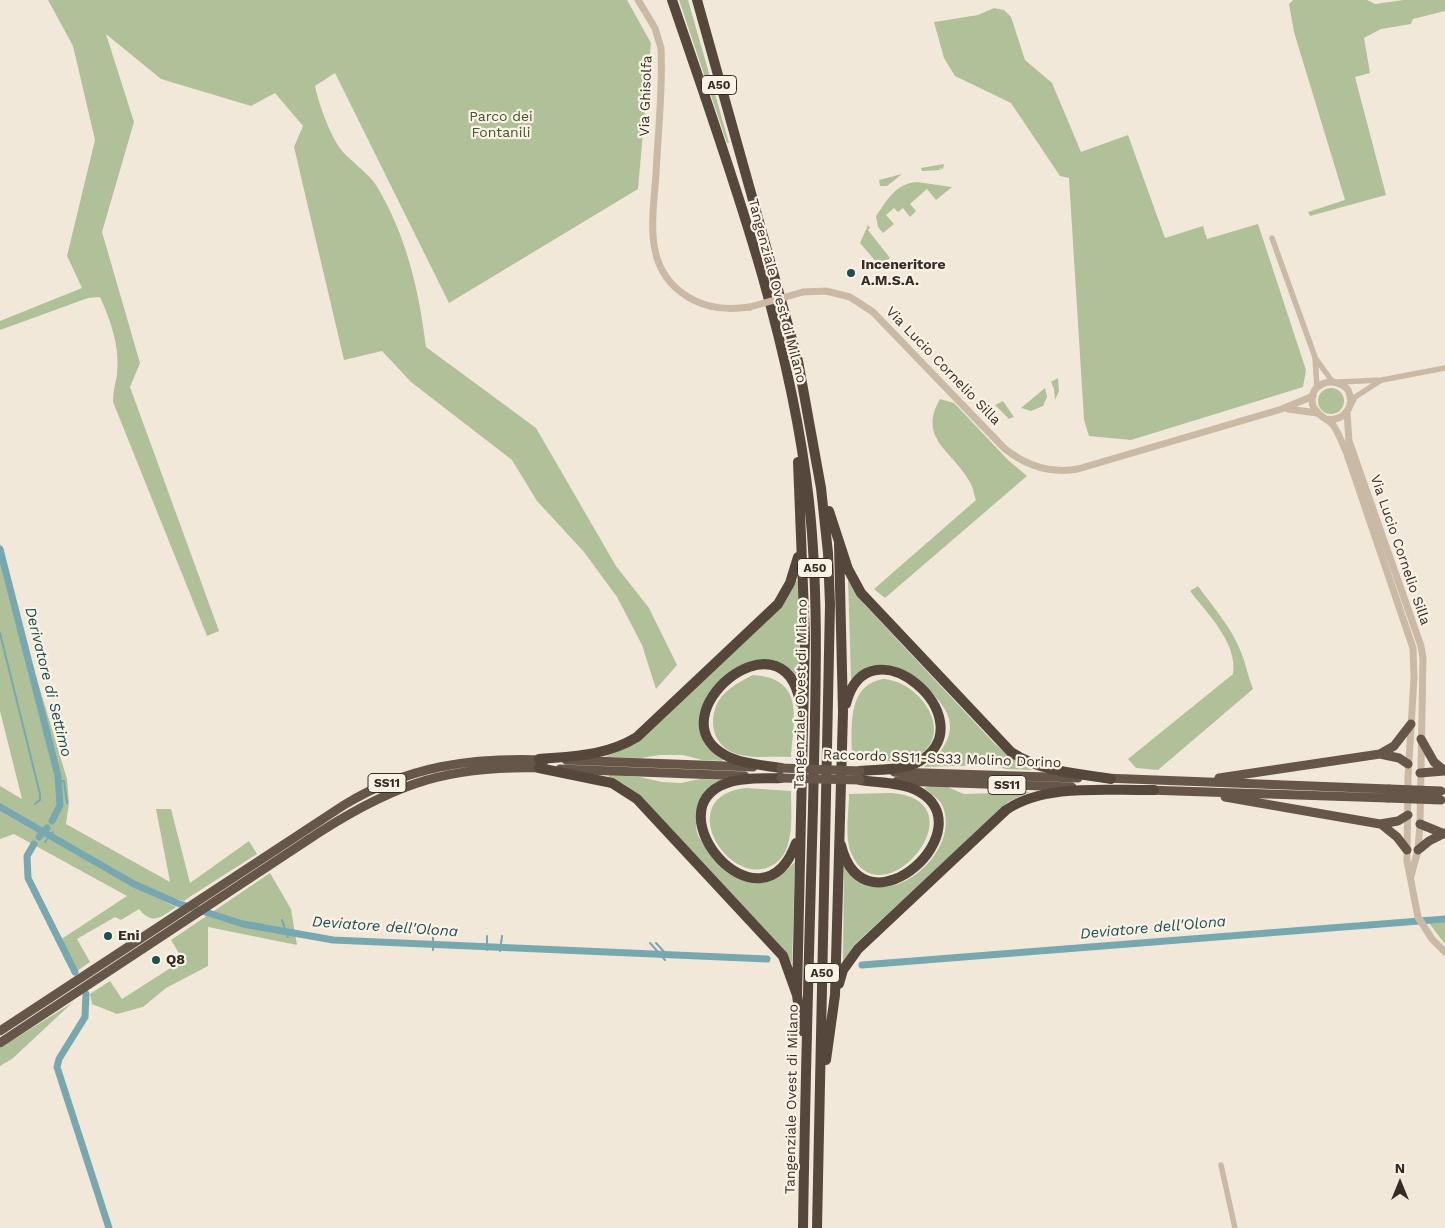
<!DOCTYPE html>
<style>
body{margin:0}
#map{position:relative;width:1445px;height:1228px;overflow:hidden;background:#f2e8d9;font-family:"Work Sans",sans-serif}
canvas{display:block}
.north{position:absolute;left:1375px;top:1158px;width:50px;height:50px;-webkit-text-stroke:4px #f9f2e5;paint-order:stroke;rotate:0deg;font-size:14px;font-weight:700;line-height:20px;text-align:center;color:#352c26}
.north::after{content:'';display:block;margin:auto;width:18px;height:22px;background:#352c26;clip-path:polygon(50% 0,100% 100%,50% 72%,0 100%)}
</style>
<div id="map">
<canvas width="1445" height="1228"></canvas>
<div class="north">N</div>
</div>
<script>
const ctx = document.querySelector('canvas').getContext('2d');
ctx.lineJoin = 'round';
function fillPath(path, color) { ctx.fillStyle = color; ctx.fill(path, 'evenodd'); }
function strokePath(path, color, width, dash) { ctx.strokeStyle = color; ctx.lineWidth = width; ctx.lineCap = dash ? 'butt' : 'round'; ctx.setLineDash(dash || []); ctx.stroke(path); }
function write(font, color, halo, rows, align = 'center') {
  ctx.font = font + ' "Work Sans",sans-serif'; ctx.lineWidth = 4.5; ctx.setLineDash([]); ctx.textBaseline = 'middle'; ctx.strokeStyle = halo; ctx.fillStyle = color; for (const [text, x, y, turn = 0] of rows) {
    ctx.save(); ctx.translate(x, y); ctx.rotate((+turn || 0) * Math.PI / 180); ctx.textAlign = isNaN(turn) ? turn : align; if (halo) ctx.strokeText(text, 0, 0); ctx.fillText(text, 0, 0); ctx.restore();
  }
}
const green = new Path2D(`
 M48 0H627L651 43 638 189 449 303 335 73 315 86C319 105 331 138 343 152 353 163 368 173 376 185 406 234 419 290 426 347L536 428 616 566 649 608 677 665 656 689 642 645 617 597 584 552 537 501 512 460 411 382 382 351 344 360 294 147 303 126 275 93 251 106 161 79 106 34 134 122 102 232 140 363 130 387 219 631 207 636 113 402C113 392 115 384 117 375 120 346 111 322 100 297L88 298 0 330V321L82 288 67 256 95 140 73 46Z
 M679 0H688L729 143H727Z
 M1293 0H1367L1375 4 1404 0H1445V11L1413 19 1411 24 1381 29 1364 38 1370 73 1355 77 1386 195 1310 216 1308 212 1345 200 1294 32 1289 4Z
 M994 8 1004 10 1011 17 1025 60 1052 83 1081 152 1128 135 1165 238 1203 226 1207 239 1258 224 1306 370 1303 387 1131 440 1089 436 1084 420 1069 178 1060 176 1011 103 955 76 944 58 934 22 978 15Z
 M944 164 943 169 939 168 941 170 922 171 921 168Z
 M902 174 887 186H880L879 180Z
 M917 182 952 187 936 200 927 189 910 204 916 211 910 217 903 208 898 212 894 208 886 215 894 224 883 233 878 227 876 216C888 199 895 184 917 182Z
 M868 225 870 228 868 230 890 258 885 262 889 268 884 271 860 243Z
 M1058 378 1059 391 1055 400 1054 389 1051 382Z
 M1045 388 1047 397 1043 406 1031 411 1021 408Z
 M1318 401a13 13 0 1 1 26 0a13 13 0 1 1-26 0Z
 M940 399 954 403 1008 460 1027 476 885 598 874 589 976 500C974 495 973 487 970 482 953 451 917 439 940 399Z
 M1003 401 1014 417 1009 419 995 405Z
 M0 543 29 653 67 779 69 803 66 824 170 882 156 809H171L190 883 249 841 257 854 188 898 184 901 176 899 135 881 0 805V786L22 799 0 711Z
 M848 579 864 604 994 743 1010 757 1032 770 1006 769 989 765 924 767C937 757 950 743 950 726 950 714 941 703 934 695 909 667 883 653 851 680Z
 M795 581H799V683C756 617 656 717 723 759L722 761 702 760 683 755H660L641 758 605 757 618 751Z
 M1198 586C1213 607 1232 628 1241 652 1246 664 1248 677 1253 689L1158 770 1136 768 1128 759 1233 674C1238 644 1208 614 1190 591Z
 M753 675C805 678 794 719 791 757 774 756 753 759 737 754 713 747 707 721 719 700 727 688 741 681 753 675Z
 M884 679C923 682 958 739 913 758 896 765 869 759 852 758 852 729 846 684 884 679Z
 M609 775 640 777 662 782 681 783 700 779 722 780C719 794 704 806 698 820 686 846 743 871 760 882L781 875 795 862 792 963 785 953 640 796 623 784 609 778Z
 M938 783 964 794 1030 792 1008 802 854 945 843 962 844 864C852 872 860 882 871 886 910 896 962 842 941 803 937 798 929 792 924 788Z
 M746 788 791 791C791 808 793 828 788 844 786 853 780 861 773 865 729 891 671 796 746 788Z
 M891 793C984 800 884 922 852 855 844 838 849 812 849 794Z
 M0 811 134 887 176 907C161 917 153 926 139 909L121 920 115 917 77 939 90 962 77 971 60 940 127 896 14 834 0 839Z
 M270 873 291 909 297 945 208 927V966L166 988 143 1007 117 1014 92 1004 90 994 110 981 122 999 183 960 171 940Z
 M1445 922V944L1429 923Z
 M72 1003 12 1059 0 1066V1048Z`);
const stream = new Path2D(`
 M0 633 40 794V800L35 804
 M59 781H64L67 803
 M45 842 53 832
 M282 920 288 937
 M650 943 665 960
 M656 943 668 956
 M433 950V934
 M487 950V936
 M500 951 502 936`);
const canal = new Path2D(`
 M0 549 58 776 60 805 52 821
 M0 807 134 884 177 903 243 924 333 940 767 959
 M39 837 47 828
 M34 844 27 856 28 878 75 972
 M862 965 1445 919
 M86 994 85 1017 59 1059 57 1067 109 1228`);
const minor = new Path2D(`
 M1272 238 1315 357 1317 388
 M1316 359 1332 381
 M1339 382 1382 380 1445 368
 M1351 405 1355 397 1380 381
 M1221 1165 1235 1228`);
const tertiary = new Path2D(`
 M638 0 655 28 661 48C663 90 658 132 656 174 653 219 642 269 688 297 708 309 728 310 750 307
 M803 292 826 291 850 297 873 312 1004 448C1026 466 1050 474 1078 469L1282 409 1313 396
 M1288 409 1317 413
 M1347 412 1349 441 1421 646 1423 658 1420 824 1418 850 1411 876
 M1326 419C1344 422 1356 406 1348 390 1335 374 1306 384 1313 406 1317 416 1327 418 1333 425 1339 433 1343 445 1347 454L1413 648 1414 678 1408 776 1407 861 1418 917 1432 939 1445 952`);
const trunk = new Path2D(`
 M1421 739 1434 762 1445 771
 M1380 754 1394 746 1411 724
 M566 760 753 767
 M560 769 745 776
 M894 772 1078 778
 M1420 773 1445 771
 M1104 778 1389 789
 M1219 778 1380 754 1399 758 1408 764
 M897 781 1072 787
 M1147 790 1388 798
 M1225 797 1380 824 1398 821 1408 815
 M1381 824 1397 837 1407 850
 M1420 824 1442 833
 M1418 850 1429 841 1445 833
 M0 1031 344 805C408 766 471 757 545 760
 M0 1043 320 832C398 782 451 765 545 768`);
const motorway = new Path2D(`
 M672 0C727 162 790 330 809 501 820 603 815 706 813 808 809 948 805 1088 803 1228
 M697 0 798 361 821 488 828 553 830 604 817 1228
 M829 511 848 569 861 593 1011 752C1041 772 1076 773 1111 779
 M846 704C868 616 988 720 920 761 904 771 878 769 860 771
 M539 759C574 756 606 756 637 737L778 604 790 583 798 557
 M539 768 612 783 637 799 783 956 797 995 802 1031
 M781 768C763 765 741 764 725 755 654 716 782 607 800 702
 M781 778C763 779 744 777 727 783 651 809 761 940 796 843
 M841 845C865 941 989 826 916 790 899 782 878 783 860 780
 M839 984 843 970 858 949 1006 810C1045 783 1108 791 1154 790
 M797 995 805 637 798 462
 M826 1060 835 995 843 712 839 544`);
const tertiaryBridge = new Path2D(`
 M750 307 803 292`);
const trunkBridge = new Path2D(`
 M781 768 860 771
 M781 778 860 780
 M1389 789 1441 791
 M1388 798 1441 800`);
const markers = [
 [851,273,5,"#1c4e57"],
 [108,936,5,"#1c4e57"],
 [156,960,5,"#1c4e57"]
];
const shields = [
 [719,85,35],
 [815,568,35],
 [387,783,38],
 [1007,785,38],
 [822,973,35]
];
const shieldNames = [
 ["A50",719,85],
 ["A50",815,568],
 ["SS11",387,783],
 ["SS11",1007,785],
 ["A50",822,973]
];
const streetNames = [
 ["Via Ghisolfa",646,96,-88],
 ["Tangenziale Ovest di Milano",777,291,75],
 ["Via Lucio Cornelio Silla",943,366,46],
 ["Via Lucio Cornelio Silla",1400,550,71],
 ["Tangenziale Ovest di Milano",801,694,-89],
 ["Raccordo SS11-SS33 Molino Dorino",942,759,2],
 ["Tangenziale Ovest di Milano",792,1099,-89]
];
const parkNames = [
 ["Parco dei",501,117],
 ["Fontanili",501,133]
];
const poiNames = [
 ["Inceneritore",861,265],
 ["A.M.S.A.",861,281],
 ["Eni",118,936],
 ["Q8",166,960]
];
const waterNames = [
 ["Derivatore di Settimo",48,682,76],
 ["Deviatore dell'Olona",385,927,4],
 ["Deviatore dell'Olona",1153,928,-5]
];
fillPath(green, '#b0c199');
strokePath(stream, '#78a8af', 2);
strokePath(canal, '#78a8af', 7);
strokePath(minor, '#cab9a5', 5.5);
strokePath(tertiary, '#cab9a5', 7);
strokePath(trunk, '#66564a', 9);
strokePath(motorway, '#56473d', 10);
strokePath(tertiaryBridge, '#cab9a5', 7);
strokePath(trunkBridge, '#66564a', 9);
for (const [x, y, r, color] of markers) { const dot = new Path2D(); dot.arc(x, y, r, 0, 2 * Math.PI); ctx.fillStyle = color; ctx.fill(dot); strokePath(dot, '#f9f2e5', 2); }
for (const [x, y, w] of shields) { const box = new Path2D(); box.roundRect(x - w / 2, y - 9.5, w, 19, 4); ctx.fillStyle = '#f9f2e5'; ctx.fill(box); strokePath(box, '#352c26', 1); }
write('bold 12px', '#352c26', null, shieldNames);
write('14px', '#352c26', '#f9f2e5', streetNames);
write('14px', '#41542a', '#f9f2e5', parkNames);
write('bold 14px', '#352c26', '#f9f2e5', poiNames, 'left');
write('italic 15px', '#1c4e57', '#f9f2e5', waterNames);
</script>
